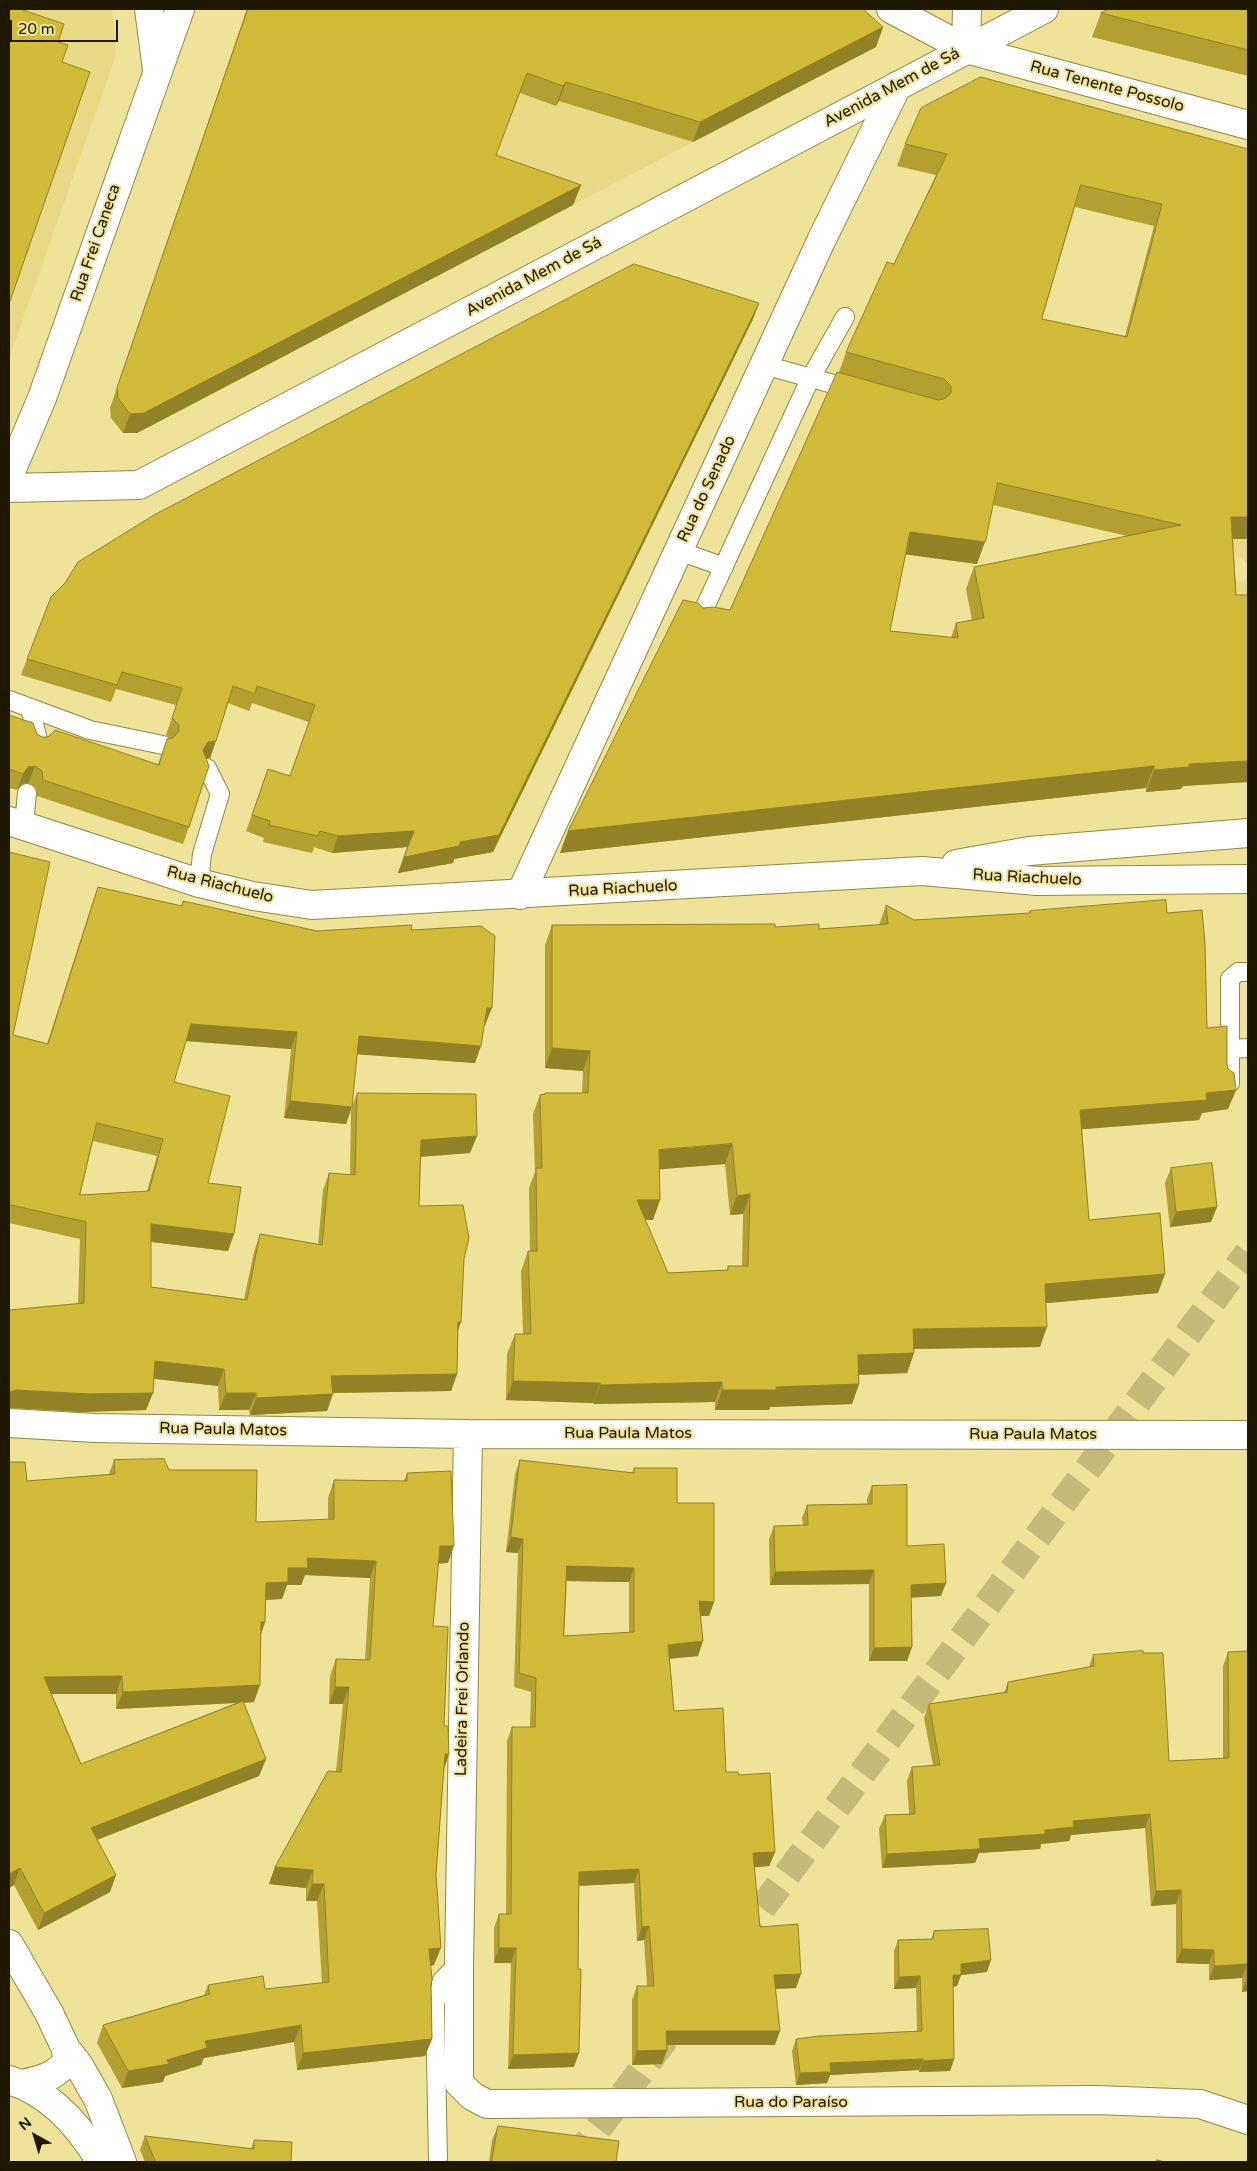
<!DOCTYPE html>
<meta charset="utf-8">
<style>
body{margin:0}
#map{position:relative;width:1257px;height:2171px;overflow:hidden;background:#efe299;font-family:"Varela Round",sans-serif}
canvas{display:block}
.frame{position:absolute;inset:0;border:10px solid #1e1800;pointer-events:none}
.north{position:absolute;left:10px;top:2111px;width:50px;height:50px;-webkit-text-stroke:4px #efe299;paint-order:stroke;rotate:321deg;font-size:14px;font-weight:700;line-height:20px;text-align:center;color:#1e1800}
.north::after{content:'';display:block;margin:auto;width:18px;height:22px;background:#1e1800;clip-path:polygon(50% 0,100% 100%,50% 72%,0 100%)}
.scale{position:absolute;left:10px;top:20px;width:108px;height:22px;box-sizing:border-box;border:2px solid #1e1800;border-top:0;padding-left:6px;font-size:15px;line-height:18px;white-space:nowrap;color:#1e1800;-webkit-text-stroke:4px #efe299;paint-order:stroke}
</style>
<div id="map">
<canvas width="1257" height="2171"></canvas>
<div class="frame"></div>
<div class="north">N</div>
<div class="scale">20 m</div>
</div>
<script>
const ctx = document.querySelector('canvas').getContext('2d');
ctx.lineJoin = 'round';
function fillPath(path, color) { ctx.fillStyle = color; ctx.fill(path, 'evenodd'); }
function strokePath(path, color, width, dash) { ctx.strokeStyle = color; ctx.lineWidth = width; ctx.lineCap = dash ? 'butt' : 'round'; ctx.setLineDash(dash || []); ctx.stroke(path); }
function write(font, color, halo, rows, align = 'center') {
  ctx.font = font + ' "Varela Round",sans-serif'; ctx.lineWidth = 4; ctx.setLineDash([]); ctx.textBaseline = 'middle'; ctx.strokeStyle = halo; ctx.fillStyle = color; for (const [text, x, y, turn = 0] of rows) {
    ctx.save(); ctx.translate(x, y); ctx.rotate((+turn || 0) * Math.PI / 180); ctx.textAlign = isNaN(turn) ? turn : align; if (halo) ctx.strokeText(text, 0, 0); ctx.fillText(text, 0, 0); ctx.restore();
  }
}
const built = new Path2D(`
 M9 9H112L116 55 9 359Z
 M520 93 556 106 559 101 693 142 573 205 489 174Z
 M1224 539H1248V612L1226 582 1248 581 1247 564 1240 556 1225 557Z`);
const secondaryTunnel = new Path2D(`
 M737 1942 1248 1253
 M573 2162 668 2035`);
const service = new Path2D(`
 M764 365 855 390
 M679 551 724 567
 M699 620 810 379 845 317
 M9 700 90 730 163 745
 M30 708 39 744
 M24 825 27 793
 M199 883 202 854 220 794 207 768
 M1230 1049 1248 1048
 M1230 1083V979L1238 972H1248
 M438 2162 435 2004 442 1980 459 1963`);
const minor = new Path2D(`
 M149 9 157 70
 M9 1423 95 1428 468 1434 1248 1435
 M468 1434 459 1963V2083L472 2096 487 2104 1097 2100 1200 2104 1248 2120
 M9 1944 49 2013 66 2049 78 2064 98 2099 122 2162
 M22 2084C41 2080 54 2077 67 2062L66 2049`);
const tertiary = new Path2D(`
 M891 9 966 49 1248 125
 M966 49 967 9
 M520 895 821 241 897 86
 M9 2080C50 2092 80 2127 101 2162`);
const secondary = new Path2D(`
 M9 476 42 398 180 9
 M9 488 139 485 1044 9
 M9 821 199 883 253 896 312 905 922 871 1037 881 1248 879
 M956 864 1029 851 1248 833`);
const wall = new Path2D(`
 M247 9 883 27 876 47 693 142 559 101 556 106 520 93 496 155 581 185 573 205 137 433H123L111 418 110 408Z
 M1248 9V76L1092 37 1101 13Z
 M905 144 1248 149V535L1247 539H1233L1236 595H1248V782L1183 786 1181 789 1146 792V788L560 853 568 831 703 608 730 610 839 372 846 352 894 264 936 175 897 166ZM1075 207 1154 226 1125 336 1042 319ZM993 505 1127 536 974 567 966 589 972 620 956 623 951 638 890 631 906 554 977 564Z
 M759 303 753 319 493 852 454 859 453 863 398 873 407 847 332 853 314 847 312 853 263 842 264 838 246 831 268 769 290 776 309 722 252 703 249 711 228 703 210 758H206L189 827 183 844 37 796 36 788 28 783 22 784 17 790 9 788V715L42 737 158 764 167 739 170 738 166 735 176 705 116 689 111 702 21 675 27 659Z
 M9 852 13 1035 47 1044 92 904 98 887 181 906 183 901 317 931 411 930 485 1025H484L475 1063 357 1054 346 1124 284 1118 291 1049 186 1041 174 1082 208 1183 234 1234 228 1251 151 1242V1287L244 1299 254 1252 260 1234 318 1245 323 1190 329 1173 350 1175 351 1110 357 1093 477 1136 470 1153 421 1157 419 1206 464 1259 458 1332 457 1374 451 1391 333 1393 327 1411 250 1415 249 1410H219L218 1386 154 1379 153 1393 146 1410 82 1412 10 1407 78 1304 80 1239 9 1223ZM93 1141 157 1156 147 1191 80 1195Z
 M886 905 914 920 1029 913 1030 911 1167 913 1207 1028 1227 1064 1236 1090 1228 1109 1202 1113 1199 1120 1082 1129 1089 1220 1158 1293 1046 1303 1040 1347 914 1349V1353L907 1373 859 1375V1384L852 1404 770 1407 769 1410H715V1402L593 1404V1403L506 1400 507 1354 515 1334H523L521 1271 528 1251H530L529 1188 535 1172 533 1114 540 1095 544 1094 545 1093H582L583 1071 545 1068V945L552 925 775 927 819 929 879 925ZM725 1164 730 1215 743 1214 742 1266H728L727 1270 668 1273 645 1220H653L660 1169Z
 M1171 1168 1211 1222 1170 1227 1165 1183Z
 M114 1460 169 1470 256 1522 328 1520V1498L334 1480 404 1481 407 1473 448 1563H438L433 1626 444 1726V1769L436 1874 434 1965 431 1966 432 2039 425 2056 297 2070 294 2042 204 2058 201 2065 165 2076 163 2082 122 2088 97 2043 103 2025 204 1995 208 1985 265 1989 322 1983 317 1901H306V1888L269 1884 275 1867 336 1771 343 1704H329L330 1676 336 1659 365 1660 370 1578 305 1575 301 1585H287L282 1599 266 1600 265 1622 261 1634 254 1702 243 1703 266 1759 259 1776 97 1840 116 1875 110 1892 38 1930 14 1885 9 1888V1462L27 1481 109 1474ZM52 1694H116V1709L236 1703 81 1764Z
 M520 1460 632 1473 634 1468 677 1503 714 1602 709 1616H701L698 1656 670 1659 674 1711 726 1772 739 1775 775 1852 769 1866 754 1867 760 1927 796 1988 775 1989V2045H667V2050L662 2064 632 2065V2000L637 1986H647L644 1940 637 1941 634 1883 579 1886 574 2067 508 2069 511 1963H494V1928L499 1914H506L507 1741 512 1727H530L531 1692 514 1687 518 1553 506 1552 515 1474ZM567 1581 629 1582V1633L564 1636Z
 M872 1486 907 1546 941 1596 911 1597 912 1647 907 1661H869V1584L770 1585 769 1539 774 1526 803 1525 802 1518 807 1505 867 1504V1499Z
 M1248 1651V1991L1242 1992V1978L1209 1980V1964L1176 1963V1904L1151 1906 1145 1828 1071 1835 1069 1841 1041 1844 1040 1849 979 1853 975 1863 882 1868 879 1829 885 1815 909 1814 907 1781 912 1767 933 1765 924 1718 929 1704 1004 1693 1008 1682 1089 1667 1093 1655 1169 1761 1223 1758V1666L1228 1652Z
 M934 1931 987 1972 961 1975 957 1986 953 1987 954 2059 950 2071 919 2072V2070L830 2075 827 2083 796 2085 792 2051 796 2039 917 2031 916 1988 894 1989V1951L898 1940 931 1939Z
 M498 2126 616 2162H489L492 2140Z
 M145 2136 251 2149 254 2140 291 2162H145L140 2150Z`);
const shadedWall = new Path2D(`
 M883 27 876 47 693 142 700 122Z
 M566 82 559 101 556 106 563 86Z
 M581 185 573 205 137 433H123L130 414Z
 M759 303 753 319 493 852 454 859 453 863 398 873 404 857 460 842Z
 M1231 517H1248V535L1247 539H1224Z
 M910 532 985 542 977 564 902 554Z
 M216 741 210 758 202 759 203 750 208 742Z
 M1248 761V782L1183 786 1181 789 1146 792 1154 770 1189 764Z
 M35 766 28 783 22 784 17 790 23 774 28 767Z
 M1154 766 1146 788 560 853 568 831Z
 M414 831 408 847 332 853 338 836Z
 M487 1008H492L485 1025H480Z
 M191 1024 297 1032 291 1049 185 1041Z
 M359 1036 481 1046 475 1063 353 1054Z
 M552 1048 590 1051 583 1071 545 1068Z
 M1236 1090 1228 1109 1202 1113 1199 1120 1073 1130 1080 1110Z
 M290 1101 352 1107 346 1124 284 1118Z
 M477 1136 470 1153 415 1157 421 1140Z
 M732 1144 725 1164 652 1170 659 1150Z
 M750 1194 743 1214 730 1215 737 1196Z
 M637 1200H660L653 1220H630Z
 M1217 1207 1211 1222 1170 1227 1176 1212Z
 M151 1224 234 1234 228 1251 144 1241Z
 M1165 1274 1158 1293 1037 1304 1045 1284Z
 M458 1322H461L455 1339Z
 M1047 1327 1040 1347 906 1349 913 1329Z
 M914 1353 907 1373 851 1375 858 1355Z
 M155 1361 224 1369 218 1386 149 1378Z
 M457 1374 451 1391 325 1393 331 1376Z
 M513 1381 600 1383 593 1403 506 1400Z
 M722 1382 715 1402 593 1404 600 1385Z
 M859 1384 852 1404 770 1407 769 1410H715L722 1390 776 1387Z
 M16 1390 153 1393 146 1410 82 1412 9 1408V1392Z
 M226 1393H256L249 1410H219Z
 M333 1394 327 1411 250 1415 256 1398Z
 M511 1537 523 1539 518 1553 506 1552Z
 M440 1546H454L448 1563 433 1564Z
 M307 1558 376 1561 370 1578 305 1575 301 1585H287L282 1599 260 1600 266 1583 288 1568Z
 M567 1566 634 1568 629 1582 562 1581Z
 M874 1570 869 1584 770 1585 775 1572Z
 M946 1583 941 1596 906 1598 911 1585Z
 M699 1601 714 1602 709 1616H694Z
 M261 1622H265L259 1640Z
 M703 1641 698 1656 663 1659 668 1645Z
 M912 1647 907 1661H869L874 1648Z
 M122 1676 116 1694H38L44 1677Z
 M260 1685 254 1702 116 1709 123 1692Z
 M335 1687H349L343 1704H329Z
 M445 1754H449L443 1772Z
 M266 1759 259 1776 84 1845 91 1828Z
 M1150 1814 1145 1828 1071 1835 1069 1841 1041 1844 1040 1849 979 1853 975 1863 882 1868 887 1854 979 1839 1045 1830 1073 1821Z
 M775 1852 769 1866 748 1868 753 1853Z
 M275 1867 313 1870 306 1888 269 1884Z
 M20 1868 14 1885 9 1888V1874Z
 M639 1869 634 1883 574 1886 579 1872Z
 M116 1875 110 1892 38 1930 44 1913Z
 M312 1884H324L317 1901H306Z
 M1181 1890 1176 1904 1151 1906 1156 1891Z
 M649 1926 644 1940 637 1941 642 1927Z
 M441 1948 434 1965 423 1966 429 1949Z
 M499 1948H516L511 1963H494Z
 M1182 1949 1214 1950 1209 1964 1176 1963Z
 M991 1960 987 1972 961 1975 957 1986 949 1987 953 1975 961 1964Z
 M1247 1964 1242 1978 1209 1980 1214 1966Z
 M801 1974 796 1988 769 1989 774 1975Z
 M920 1976 916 1988 894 1989 899 1977Z
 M1247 1978H1248V1991L1242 1992Z
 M301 2025 294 2042 204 2058 201 2065 165 2076 163 2082 122 2088 128 2071 167 2060 205 2041Z
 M666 2031H780L775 2045H661Z
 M432 2039 425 2056 297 2070 303 2053Z
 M667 2050 662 2064 632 2065 637 2051Z
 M579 2053 574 2067 508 2069 513 2055Z
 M923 2059 919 2070 830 2075 827 2083 796 2085 800 2073 830 2063Z
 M954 2059 950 2071 919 2072 923 2061Z`);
const building = new Path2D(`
 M9 9H20L64 24 58 42 68 45 62 62 90 72 9 304Z
 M248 9H863L883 27 700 122 566 82 563 86 527 73 496 155 581 185 144 413 130 414 118 398 117 388Z
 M1109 9H1248V50L1101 13Z
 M981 77 1248 149V517H1231L1236 595H1248V761L1189 764V767L1154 770V766L568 831 683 600 698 603 703 608 713 607 730 610 837 372 938 400 944 399 951 393V386L944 379 846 352 887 262 894 264 947 154 905 144 921 108ZM1081 185 1162 204 1127 337 1042 319ZM998 483 1181 525 974 567 984 618 956 623 958 638 890 631 910 532 985 542Z
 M634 264 759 303 499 835 460 842 459 846 404 857 414 831 338 836 320 831 318 836 269 825 270 821 252 815 268 769 290 776 315 705 257 686 255 694 233 686 216 741 208 742 203 750 209 766 189 827 43 780 42 771 35 766 28 767 23 774 9 769V715L33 723 37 734 42 737H48L55 730 159 765 167 739 173 738 179 731V725L172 718 182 688 122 672 117 685 27 659 51 597 65 583 78 562 154 515Z
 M9 852 50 862 13 1035 48 1044 98 887 182 906 183 901 317 931 412 925 411 930 481 926 495 936 492 1008H487L481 1046 359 1036 352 1107 290 1101 297 1032 191 1024 174 1082 230 1096 208 1183 241 1187 234 1234 151 1224V1287L247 1300 260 1234 322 1245 329 1173 355 1175 357 1093 476 1094 477 1136 421 1140 419 1206 463 1205 469 1238 464 1259 461 1322H458L457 1374 331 1376 333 1394 256 1398V1393H226L224 1369 155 1361 153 1393 88 1394 16 1390 9 1392V1310L84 1303 86 1222 11 1205 9 1207ZM97 1123 163 1139 149 1191 80 1195Z
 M1166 900 1167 913 1202 910 1205 943 1207 1028 1227 1026V1064L1228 1069 1234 1073 1236 1090 1206 1093 1207 1100 1080 1110 1089 1220 1160 1213 1165 1274 1045 1284 1047 1327 913 1329 914 1353 858 1355 859 1384 776 1387V1390H722V1382L600 1385V1383L513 1381 515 1334H531L528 1251H537L536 1168H542L540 1095 545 1094V1093H588L590 1051 552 1048V925L775 924V927L819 924V929L888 924 886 905 914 920 1030 913V911ZM732 1144 737 1196 750 1194 748 1266H728V1270L668 1273 637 1200H660L659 1150Z
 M1212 1163 1217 1207 1176 1212 1171 1168Z
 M164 1459 169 1470H257L256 1522 334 1519V1480L407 1481V1473L451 1471 454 1546H440L433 1626 448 1627 444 1726H448L449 1754H445L436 1874 441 1948 429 1949 432 1979 431 1987 432 2039 303 2053 301 2025 205 2041 207 2048 167 2060 169 2064 128 2071 103 2025 210 1994 208 1985 263 1976 265 1989 329 1982 324 1884H312L313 1870 275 1867 328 1771 341 1772 349 1687H335L336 1659 370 1660 376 1561 307 1558 308 1568H288V1582L266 1583 265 1622H261L260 1685 123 1692 122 1676 44 1677 81 1764 243 1701 266 1759 91 1828 116 1875 44 1913 20 1868 9 1874V1462H25L27 1481 115 1474 114 1460Z
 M520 1460 634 1473V1468H677V1503H714V1602L699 1601 703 1641 668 1645 674 1711 723 1708 726 1772H738L739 1775 770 1773 775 1852 753 1853 760 1927 798 1924 801 1974 774 1975 780 2031H666L667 2050 637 2051V1986H654L649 1926 642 1927 639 1869 579 1872 578 1969H581L579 2053 513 2055 516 1948H499V1914H511L512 1727H535L536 1678 519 1673 523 1539 511 1537ZM567 1566 634 1568V1632L564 1636Z
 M907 1485V1546L944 1544 946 1583 911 1585 912 1647 874 1648V1570L775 1572 774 1526 808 1525 807 1505 872 1504V1486Z
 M1143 1651V1653H1163L1169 1761 1229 1758 1228 1652 1248 1651V1978H1247V1964L1214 1966V1950L1182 1949 1181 1890 1156 1891 1150 1814 1073 1821 1074 1827 1045 1830V1834L979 1839 980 1849 887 1854 885 1815 915 1814 912 1767 940 1765 929 1704 1007 1692 1008 1682 1094 1666 1093 1655Z
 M988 1929 991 1960 961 1964V1975H953L954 2059 923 2061V2059L830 2063 831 2072 800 2073 796 2039 819 2036 922 2031 920 1976 899 1977 898 1940 933 1939 934 1931Z
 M498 2126 619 2141 616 2162H492Z
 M145 2136 254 2149V2140L292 2142 291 2162H156Z
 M1157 2160 1165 2162H1156Z`);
const streetNames = [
 ["Rua Tenente Possolo",1107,87,15],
 ["Avenida Mem de Sá",892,88,-28],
 ["Rua Frei Caneca",96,243,-71],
 ["Avenida Mem de Sá",534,277,-28],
 ["Rua do Senado",707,489,-65],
 ["Rua Riachuelo",1027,878,3],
 ["Rua Riachuelo",220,885,14],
 ["Rua Riachuelo",623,889,-3],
 ["Rua Paula Matos",223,1430,1],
 ["Rua Paula Matos",628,1434],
 ["Rua Paula Matos",1033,1435],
 ["Ladeira Frei Orlando",463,1699,-89],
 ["Rua do Paraíso",791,2103]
];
fillPath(built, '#e8d987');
strokePath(secondaryTunnel, '#c5ba7a', 28, [28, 14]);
strokePath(service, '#948740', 20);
strokePath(minor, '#948740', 30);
strokePath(tertiary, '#948740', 30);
strokePath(secondary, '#948740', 30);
strokePath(service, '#fff', 18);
strokePath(minor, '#fff', 28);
strokePath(tertiary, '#fff', 28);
strokePath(secondary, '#fff', 28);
fillPath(wall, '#b3a030');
fillPath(shadedWall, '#928227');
fillPath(building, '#d0ba38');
strokePath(building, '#928227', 1);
write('16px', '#1e1800', '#efe299', streetNames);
</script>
